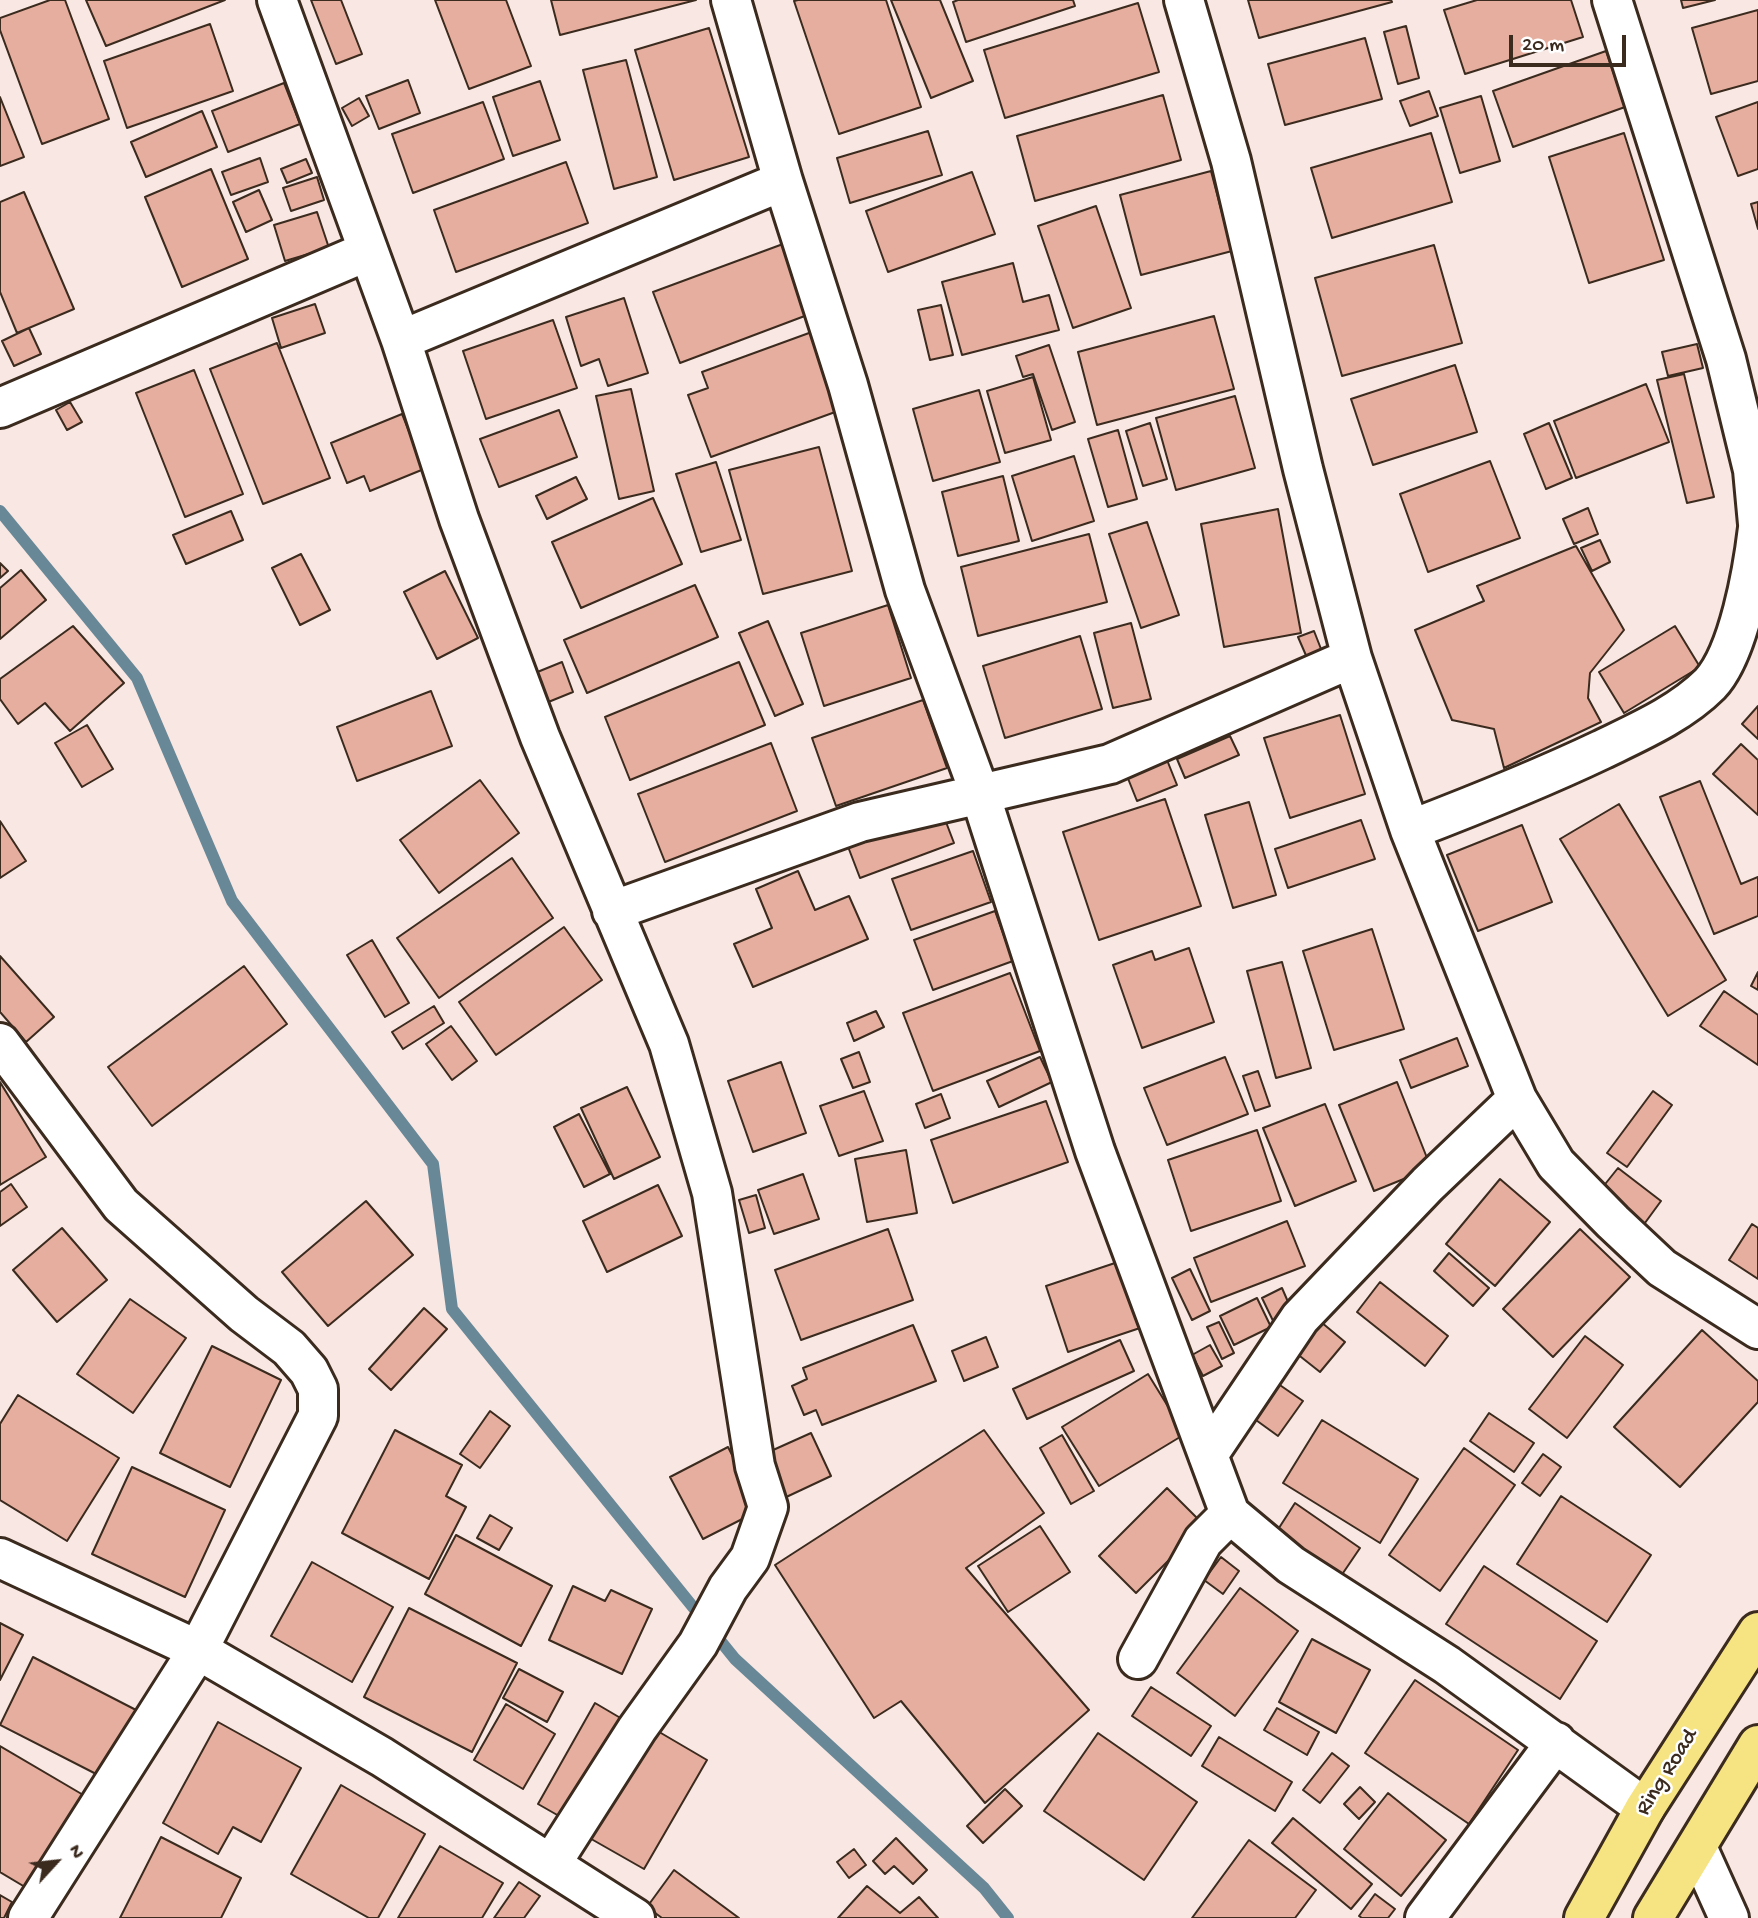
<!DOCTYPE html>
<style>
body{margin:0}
#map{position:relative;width:1758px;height:1918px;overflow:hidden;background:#f8e7e2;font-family:"Gochi Hand",sans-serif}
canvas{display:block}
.north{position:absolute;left:21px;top:1827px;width:70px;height:70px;-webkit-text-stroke:5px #fff;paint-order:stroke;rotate:63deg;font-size:19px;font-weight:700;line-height:28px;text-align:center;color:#3b2a1e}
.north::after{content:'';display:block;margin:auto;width:24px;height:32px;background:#3b2a1e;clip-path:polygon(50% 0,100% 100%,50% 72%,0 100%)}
.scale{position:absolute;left:1509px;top:35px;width:117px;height:32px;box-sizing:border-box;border:4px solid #3b2a1e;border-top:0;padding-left:9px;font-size:21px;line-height:24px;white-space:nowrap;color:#3b2a1e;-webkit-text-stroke:5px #fff;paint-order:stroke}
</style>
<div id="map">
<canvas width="1758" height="1918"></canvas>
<div class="north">N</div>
<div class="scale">20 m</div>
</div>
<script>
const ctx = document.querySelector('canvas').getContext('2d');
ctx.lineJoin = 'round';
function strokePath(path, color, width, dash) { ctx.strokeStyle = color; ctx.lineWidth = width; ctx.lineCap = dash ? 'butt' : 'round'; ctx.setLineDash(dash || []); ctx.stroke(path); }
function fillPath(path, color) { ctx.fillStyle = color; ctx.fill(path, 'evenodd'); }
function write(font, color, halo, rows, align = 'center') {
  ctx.font = font + ' "Gochi Hand",sans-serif'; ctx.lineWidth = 5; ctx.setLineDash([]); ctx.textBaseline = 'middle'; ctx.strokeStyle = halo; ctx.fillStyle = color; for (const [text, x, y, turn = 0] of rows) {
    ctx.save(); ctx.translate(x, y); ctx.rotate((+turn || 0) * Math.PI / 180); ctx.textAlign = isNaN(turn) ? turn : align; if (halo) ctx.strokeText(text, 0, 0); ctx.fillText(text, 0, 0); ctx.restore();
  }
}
const stream = new Path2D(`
 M0 511 137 678 232 901 433 1164 452 1309 735 1659 984 1888 1008 1918`);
const building = new Path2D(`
 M50 0H65L109 119 42 144 0 30V18Z
 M86 0H225L106 46Z
 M311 0H341L362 54 336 64Z
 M435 0H506L531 66 469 89Z
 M551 0H696L560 35Z
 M798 0H886L921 107 839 134 794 1Z
 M891 0H940L973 81 931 98Z
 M958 0H1073L1075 6 966 42 953 2Z
 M1248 0H1391L1392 2 1259 38Z
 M1477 0H1571L1583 37 1465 74 1444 10Z
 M1681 0H1715L1683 8Z
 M1138 3 1159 72 1005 118 984 50Z
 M1758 10V81L1711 94 1692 28Z
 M210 24 233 91 127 128 104 61Z
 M1406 26 1419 78 1398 84 1384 32Z
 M709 28 749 157 674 180 635 50Z
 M1365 38 1382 99 1285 125 1268 64Z
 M1606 51 1625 107 1513 147 1493 91Z
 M626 60 657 177 614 189 583 70Z
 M408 80 420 113 379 129 366 96Z
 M540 81 560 140 513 156 493 97Z
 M284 83 300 124 228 152 212 111Z
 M1429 91 1438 116 1410 126 1400 101Z
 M1163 95 1181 160 1035 201 1017 136Z
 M1481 96 1500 161 1460 173 1440 108Z
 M0 97 24 157 0 166Z
 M359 98 369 116 352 126 342 108Z
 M483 102 504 159 413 193 392 134Z
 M1758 102V169L1738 176 1716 117Z
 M202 111 217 147 146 177 131 142Z
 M928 131 942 175 850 203 837 158Z
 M1431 133 1452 202 1332 238 1311 168Z
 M1624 133 1664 260 1589 283 1549 157Z
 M260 158 268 182 231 195 222 172Z
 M306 159 312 173 287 183 281 169Z
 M566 162 588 223 456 272 434 210Z
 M211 169 248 259 182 287 145 197Z
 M1211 171 1232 251 1141 275 1120 195Z
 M972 172 995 234 888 272 866 211Z
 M317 177 324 200 291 211 283 188Z
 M259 190 272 220 246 232 233 202Z
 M24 192 74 309 17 333 0 292V202Z
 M1758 202V229L1751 204Z
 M1096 206 1131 308 1073 328 1038 226Z
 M317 212 329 248 285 261 274 225Z
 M783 244 810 314 680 363 653 292Z
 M1434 245 1462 343 1342 376 1315 278Z
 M1013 263 1023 302 1049 295 1059 330 962 355 942 282Z
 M624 298 648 373 608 386 599 359 581 366 566 317Z
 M315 304 325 333 281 348 272 318Z
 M941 305 953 355 930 360 918 310Z
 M1214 316 1234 389 1097 425 1078 352Z
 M553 320 577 388 486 419 463 351Z
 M29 328 41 354 14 366 2 341Z
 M820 329 849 407 711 457 688 395 708 388 702 372Z
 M277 343 330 478 263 504 210 369Z
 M1697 344 1703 368 1668 376 1662 352Z
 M1049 345 1075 422 1052 430 1033 374 1023 377 1016 356Z
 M1455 365 1477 432 1373 465 1351 399Z
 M194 370 243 494 185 517 136 393Z
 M1684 374 1714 497 1687 503 1657 380Z
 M1033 377 1051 440 1005 453 987 391Z
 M1646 384 1669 442 1576 478 1554 421Z
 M631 389 654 491 619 499 596 396Z
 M979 390 1000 462 933 481 913 409Z
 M1235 396 1255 468 1176 490 1156 418Z
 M70 402 82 422 67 430 56 410Z
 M559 410 577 457 499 487 480 439Z
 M402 414 424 469 370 491 364 476 347 483 331 443Z
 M1150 423 1167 479 1143 486 1126 431Z
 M1549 423 1572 478 1546 489 1524 434Z
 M1118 430 1137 499 1108 507 1088 439Z
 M819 447 852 571 763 594 729 470Z
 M1074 456 1094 521 1032 541 1012 476Z
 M1490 461 1520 538 1428 572 1400 494Z
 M716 462 741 540 701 552 676 474Z
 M1003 476 1019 541 958 556 942 492Z
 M576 477 587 499 547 519 536 496Z
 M653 498 682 564 581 608 552 542Z
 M1588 508 1598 534 1574 544 1563 519Z
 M1278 509 1301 633 1224 647 1201 524Z
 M231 511 243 540 186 564 173 535Z
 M1147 522 1179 615 1141 628 1109 534Z
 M1089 534 1107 602 978 636 961 567Z
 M1600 540 1610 562 1592 571 1581 548Z
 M1576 546 1624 630 1590 673 1588 698 1601 722 1504 768 1494 729 1452 720 1415 630 1484 601 1477 586Z
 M301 554 330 610 300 625 272 568Z
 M0 563 8 571 0 578Z
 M21 570 46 600 0 639V588Z
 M445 571 478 638 437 659 404 592Z
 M695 585 718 637 587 693 564 640Z
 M888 605 911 678 824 706 801 633Z
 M768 621 803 704 775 716 739 633Z
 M1131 623 1151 699 1113 708 1094 633Z
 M73 626 124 683 70 731 45 703 18 724 0 699V679Z
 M1675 626 1700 667 1624 713 1599 672Z
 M1314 631 1323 654 1308 660 1298 637Z
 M1080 636 1102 709 1005 738 983 666Z
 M562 662 573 692 541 705 530 675Z
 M739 662 765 725 630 780 605 717Z
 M431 691 452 746 357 781 337 727Z
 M923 700 947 768 836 806 812 738Z
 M1758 706V739L1742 724Z
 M1340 715 1365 794 1290 818 1264 738Z
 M87 725 113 769 82 787 55 743Z
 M1230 736 1239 755 1185 778 1177 759Z
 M771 743 797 811 665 862 638 794Z
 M1741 744 1758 760V815L1713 774Z
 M1167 760 1177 785 1137 801 1127 776Z
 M480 780 519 833 439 893 400 840Z
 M1700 781 1741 884 1758 877V916L1714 934 1660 797Z
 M1165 799 1201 906 1099 940 1063 832Z
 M1249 802 1276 895 1233 908 1205 815Z
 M1619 804 1726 980 1668 1016 1560 839Z
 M941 809 954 843 860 878 847 844Z
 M1361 820 1375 859 1288 888 1275 849Z
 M0 821 26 861 0 878Z
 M1522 825 1552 902 1478 931 1447 855Z
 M973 851 991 902 911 930 892 879Z
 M512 858 553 918 439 998 397 938Z
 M798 871 815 910 849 896 868 939 753 987 734 944 772 928 756 889Z
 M995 911 1013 961 933 990 914 940Z
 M564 927 602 980 496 1055 459 1002Z
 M1372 929 1404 1029 1334 1050 1303 951Z
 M372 940 409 1003 385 1017 347 955Z
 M1189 948 1214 1022 1142 1048 1113 965 1152 951 1155 960Z
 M0 956 54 1017 26 1042 0 1012Z
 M1282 962 1311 1068 1276 1078 1247 971Z
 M244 966 287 1024 152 1126 108 1067Z
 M1758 972V990L1751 986Z
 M1010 973 1040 1051 933 1091 903 1013Z
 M1724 991 1758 1015V1065L1700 1026Z
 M434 1006 444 1023 403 1049 392 1032Z
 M876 1011 884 1027 854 1041 847 1023Z
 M451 1026 477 1061 452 1080 426 1044Z
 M1457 1038 1468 1066 1411 1088 1400 1060Z
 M859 1052 870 1082 853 1088 841 1059Z
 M1040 1057 1052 1082 999 1107 987 1081Z
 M1225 1057 1248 1114 1167 1145 1144 1088Z
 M781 1062 806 1133 753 1152 728 1081Z
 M1258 1071 1270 1106 1255 1111 1243 1076Z
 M0 1082 46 1157 0 1185Z
 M1397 1082 1431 1168 1374 1191 1339 1105Z
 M627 1087 660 1157 614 1179 581 1108Z
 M864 1091 883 1141 839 1156 820 1106Z
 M1653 1091 1672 1105 1627 1167 1607 1153Z
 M941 1094 950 1118 925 1128 916 1104Z
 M1046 1101 1068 1162 953 1203 931 1140Z
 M1325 1104 1356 1181 1295 1206 1263 1128Z
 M579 1114 610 1174 584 1187 554 1127Z
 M1257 1130 1281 1201 1191 1231 1168 1160Z
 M906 1150 917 1213 867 1222 855 1159Z
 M1618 1168 1661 1201 1642 1227 1598 1193Z
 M803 1174 819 1219 774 1234 758 1190Z
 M1500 1179 1550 1222 1495 1286 1446 1244Z
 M11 1184 27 1207 0 1226V1192Z
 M658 1185 682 1236 607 1272 583 1221Z
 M756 1195 765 1228 749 1233 739 1200Z
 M366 1201 413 1255 328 1326 282 1272Z
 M1287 1221 1305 1266 1211 1302 1194 1258Z
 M1752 1224 1758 1228V1279L1729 1260Z
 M62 1228 107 1280 57 1322 13 1270Z
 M888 1229 913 1300 801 1340 775 1270Z
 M1580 1229 1630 1277 1553 1357 1503 1309Z
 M1449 1253 1489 1288 1473 1306 1434 1271Z
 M1118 1262 1140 1328 1068 1352 1046 1286Z
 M1190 1269 1210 1311 1192 1320 1172 1278Z
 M1380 1282 1448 1336 1425 1366 1357 1312Z
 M1282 1288 1295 1318 1276 1327 1262 1298Z
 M1257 1298 1271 1327 1234 1345 1220 1316Z
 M130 1299 186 1338 133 1413 77 1374Z
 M424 1308 447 1329 391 1390 369 1369Z
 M1219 1322 1234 1353 1222 1359 1207 1327Z
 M1321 1322 1345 1342 1320 1372 1296 1353Z
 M913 1325 936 1381 822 1425 816 1410 804 1415 792 1386 807 1379 803 1368Z
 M1702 1330 1758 1381V1402L1680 1487 1614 1427Z
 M1585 1336 1623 1365 1567 1438 1529 1409Z
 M986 1337 998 1367 964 1381 952 1351Z
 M1120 1340 1134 1371 1027 1419 1013 1389Z
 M1210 1345 1222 1366 1203 1376 1192 1355Z
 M212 1346 281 1380 230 1487 160 1453Z
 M1148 1374 1185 1434 1099 1486 1062 1427Z
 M1274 1381 1303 1401 1278 1436 1249 1415Z
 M18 1395 119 1458 67 1541 0 1500V1424Z
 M490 1411 510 1426 480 1468 460 1454Z
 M1489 1413 1534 1443 1514 1472 1470 1441Z
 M1322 1420 1418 1479 1380 1543 1283 1483Z
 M395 1430 462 1465 446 1496 466 1507 429 1579 342 1533Z
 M984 1430 1044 1513 966 1568 1089 1710 985 1803 901 1701 874 1718 775 1565Z
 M811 1433 831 1476 782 1499 762 1455Z
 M1062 1435 1094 1491 1071 1504 1040 1448Z
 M728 1447 760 1510 703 1539 670 1477Z
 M1464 1448 1515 1485 1440 1591 1389 1555Z
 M1543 1454 1561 1467 1540 1496 1522 1483Z
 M132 1467 225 1510 185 1597 92 1554Z
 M1167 1488 1204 1525 1136 1593 1099 1556Z
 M1561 1496 1651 1555 1607 1622 1517 1564Z
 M1295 1503 1360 1548 1341 1576 1277 1531Z
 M490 1515 512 1528 499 1550 477 1538Z
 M1040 1526 1070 1572 1008 1612 978 1566Z
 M456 1535 552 1586 521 1646 425 1594Z
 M1221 1557 1239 1571 1223 1594 1204 1580Z
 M312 1562 393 1607 352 1682 271 1636Z
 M1484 1566 1597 1641 1560 1699 1446 1624Z
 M573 1586 605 1601 611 1590 652 1609 622 1674 549 1640Z
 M1240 1588 1298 1631 1235 1716 1177 1673Z
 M409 1608 517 1663 472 1752 364 1697Z
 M0 1623 23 1635 0 1680Z
 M1312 1639 1370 1670 1336 1733 1279 1702Z
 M33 1657 138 1711 104 1778 0 1725Z
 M519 1669 563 1692 547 1722 503 1698Z
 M1415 1680 1518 1750 1469 1824 1365 1753Z
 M1151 1687 1211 1726 1191 1756 1132 1716Z
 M595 1703 629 1723 573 1824 538 1804Z
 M506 1704 555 1734 523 1789 474 1760Z
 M1277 1708 1319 1732 1307 1755 1264 1730Z
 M218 1722 301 1768 261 1842 233 1827 218 1854 163 1823Z
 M649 1726 707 1760 644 1869 586 1836Z
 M1098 1733 1197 1802 1144 1880 1044 1811Z
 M1219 1737 1292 1782 1275 1811 1202 1766Z
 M0 1746 85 1796 30 1890 0 1872Z
 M1332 1753 1349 1766 1320 1803 1303 1790Z
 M341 1785 425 1834 378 1918H369L291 1874Z
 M1360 1787 1375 1802 1359 1819 1344 1804Z
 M1005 1789 1022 1806 983 1843 967 1826Z
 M1388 1793 1446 1840 1401 1896 1344 1849Z
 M1293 1818 1372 1884 1351 1909 1272 1843Z
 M161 1837 241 1878 221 1918H120Z
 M896 1838 927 1870 913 1884 894 1866 885 1874 873 1861Z
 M1249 1840 1316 1890 1295 1918H1192Z
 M440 1846 503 1883 482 1918H398Z
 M854 1849 866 1865 849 1878 837 1862Z
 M674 1870 739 1918H662L647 1907Z
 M519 1882 540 1896 524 1918H494Z
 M867 1886 900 1913 919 1897 938 1918H838Z
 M1375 1894 1395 1909 1388 1918H1362L1359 1916Z
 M0 1895 12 1902 4 1918H0Z`);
const minor = new Path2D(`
 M277 0 401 340 459 519 540 737 669 1044 712 1193 755 1466 768 1507 750 1558 728 1588 698 1644 637 1729 551 1864
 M731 0 783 181 848 385 905 590 980 794 1095 1151 1230 1514 1291 1565 1447 1665 1645 1808
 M1184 0 1231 161 1303 469 1352 658 1410 830 1517 1099 1556 1164 1613 1222 1662 1268 1758 1329
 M1612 0 1726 359 1753 470 1758 524
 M401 340 783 181
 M0 408 368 251
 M1410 830C1475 805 1538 780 1601 750 1638 732 1680 714 1710 684 1739 653 1753 570 1758 528
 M612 911 860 822 1110 764 1352 658
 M0 1043 121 1205 244 1314 289 1348 309 1371 318 1389V1416L198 1650 28 1918
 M1208 1455 1300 1318 1428 1184 1517 1099
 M0 1558 198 1650 382 1757 635 1918
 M1138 1659 1203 1541 1230 1514
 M1697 1847 1729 1918
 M1425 1918 1556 1742`);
const major = new Path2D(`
 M1584 1918 1645 1808 1758 1632
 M1653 1918 1758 1745`);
const streetNames = [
 ["Ring Road",1668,1773,-58]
];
strokePath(stream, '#688897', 12);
fillPath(building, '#e6ae9f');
strokePath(building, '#3b2a1e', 2);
strokePath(minor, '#3b2a1e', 44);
strokePath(major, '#3b2a1e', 44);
strokePath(minor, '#fff', 38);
strokePath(major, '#f6e381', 38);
write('23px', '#3b2a1e', '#fff', streetNames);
</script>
